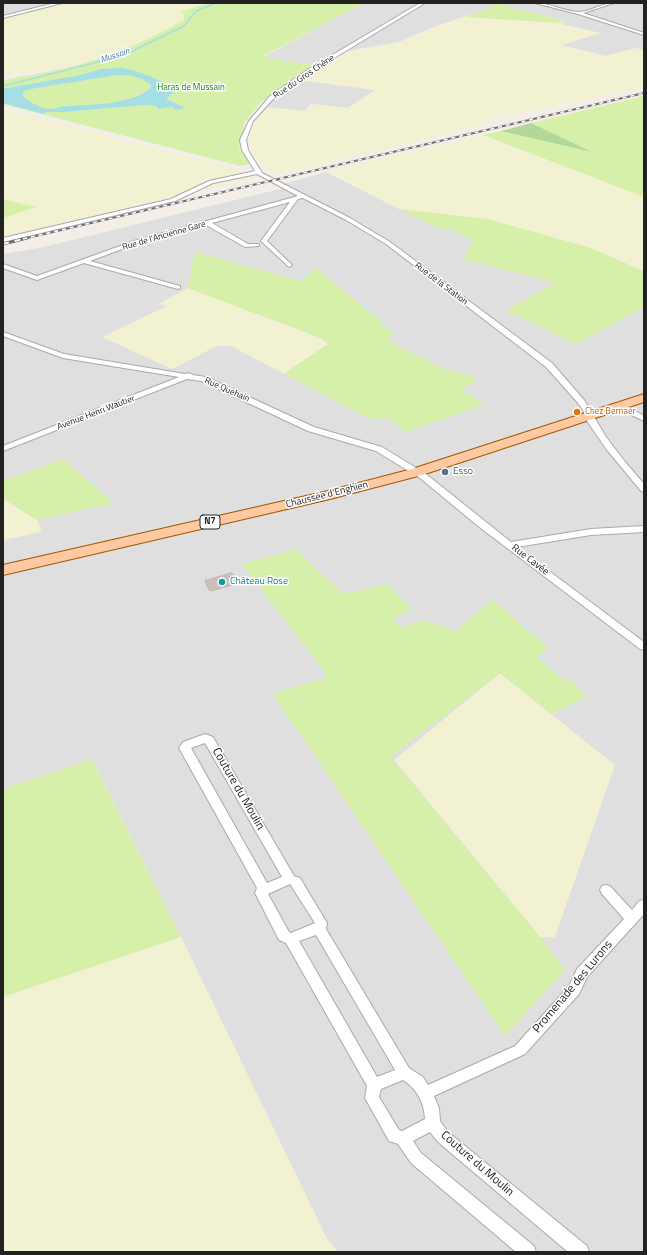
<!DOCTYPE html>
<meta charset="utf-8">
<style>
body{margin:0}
#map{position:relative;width:647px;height:1255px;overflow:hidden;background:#f3eee8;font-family:"Titillium Web",sans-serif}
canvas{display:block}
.frame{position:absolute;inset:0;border:4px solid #222;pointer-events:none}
</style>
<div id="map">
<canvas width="647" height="1255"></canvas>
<div class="frame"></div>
</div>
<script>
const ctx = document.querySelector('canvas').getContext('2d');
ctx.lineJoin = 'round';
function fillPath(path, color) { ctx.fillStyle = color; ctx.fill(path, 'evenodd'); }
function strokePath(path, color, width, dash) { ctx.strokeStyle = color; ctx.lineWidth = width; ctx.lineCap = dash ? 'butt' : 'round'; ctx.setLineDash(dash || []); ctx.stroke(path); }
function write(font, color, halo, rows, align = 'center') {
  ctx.font = font + ' "Titillium Web",sans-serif'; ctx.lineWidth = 3; ctx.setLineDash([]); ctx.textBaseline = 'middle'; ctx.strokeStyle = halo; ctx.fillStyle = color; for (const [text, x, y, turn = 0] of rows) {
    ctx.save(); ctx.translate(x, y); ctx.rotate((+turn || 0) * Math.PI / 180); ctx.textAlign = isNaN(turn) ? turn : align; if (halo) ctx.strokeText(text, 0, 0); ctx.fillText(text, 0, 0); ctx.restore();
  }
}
const residential = new Path2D(`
 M3 3H59L3 16Z
 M364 3H488L498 5 431 28 399 42 337 53 314 65 270 59 263 57Z
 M501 3H644V33L621 27 644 34V50L635 48 606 56 560 45 600 33 560 24 567 21 522 10 509 9 512 8Z
 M300 80 376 90 348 108 311 104 304 111 267 107 277 95Z
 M326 172 442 230 449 228 473 241 464 259 556 283 507 310 576 344 644 307V1252H337L326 1237 181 937 93 760 3 789V254L44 247 288 187 283 184Z`);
const farmland = new Path2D(`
 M64 3H208L182 12 184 15V20L164 32 118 51 68 67 3 75V18Z
 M465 17 560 24 600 33 561 45 606 56 635 48 644 50V87L486 121 482 125 273 175 252 153 250 133 260 114 267 107 304 111 311 104 348 108 375 90 300 80 344 52 402 42 435 27Z
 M3 109 235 169 256 177 3 237V218L35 207 3 199Z
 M483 135 644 197V271L588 247 487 219 399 209 326 172Z
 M188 288 321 338 328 344 284 374 231 346H217L172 369 102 337 167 306 158 304Z
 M3 499 37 520 42 532 3 540Z
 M500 673 615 765 555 937H540L394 760Z
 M181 937 326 1237 337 1252H3V997Z`);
const grass = new Path2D(`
 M208 3H364L263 56 270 59 314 65 303 71 304 72 262 101 245 122 239 148 250 164 240 166 3 104V80C25 76 48 72 70 67 109 57 148 41 184 20V15L181 12Z
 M488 3H501L513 8 511 9 522 10 567 21 559 23 465 17 497 5Z
 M644 96V197L483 135 501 131 590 151 531 123Z
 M3 199 36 207 3 218Z
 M399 209 487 219 588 247 644 271V307L576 344 506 310 556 283 463 259 473 241 449 228 442 230Z
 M195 252 301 281 316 268 382 322 379 324 395 333 387 340 444 369 471 376 476 382 461 388 484 405 406 432 389 418 370 419 284 374 328 344 321 338 188 288Z
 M63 459 114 503 37 520 3 498V481Z
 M297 549 306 559 343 594 386 584 413 609 392 618 402 628 422 620 455 631 493 600 549 649 537 657 564 681 569 678 586 697 552 714 500 673 390 757 540 937 565 970 505 1036 273 694 328 677 242 564Z
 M92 759 181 937 3 997V789Z`);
const forest = new Path2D(`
 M531 123 592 152 501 131Z`);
const water = new Path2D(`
 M120 68C133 69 168 81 175 91L166 99 183 107V109L174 110V108L172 107 158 109 156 106 144 105 63 112H46L43 114 3 103V89L80 75 101 69ZM117 75C129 75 142 76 151 85L150 89C125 106 94 104 66 106 59 106 54 110 47 109 39 108 29 101 23 96V91L31 89Z`);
const stream = new Path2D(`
 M3 86 122 56 184 26 196 11 216 3`);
const building = new Path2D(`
 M232 573 239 583 211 591 209 590 205 581Z`);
const minor = new Path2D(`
 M55 3H62L3 18V16Z
 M420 3H425L311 72 273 99 253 121 246 140 248 150 262 173 350 218 390 242 552 363 584 400 606 437 626 463 644 484V492L641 491 607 450 587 421 583 410 578 403 546 367 386 244 346 220 303 198 298 199 267 241 291 264 292 265 289 267 261 241 290 202 212 223 248 244H259V246L245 247 206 225 138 243 90 261 180 286V288L178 289 84 263 37 280 3 268V264L37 276 134 241 298 196 257 174 213 183 175 201 3 242V238L171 199 209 181 255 171 242 150 240 140 249 121 269 97 307 70Z
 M535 3C550 3 563 11 578 12 590 12 602 3 614 3L583 13 644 33V35L578 14Z
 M3 332 64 354 185 374 189 373 193 375 206 377 314 427 382 447 426 474 511 542 591 529 644 526V532L591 535 517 547 644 642V650L640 649 478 526 420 478 376 451 308 431 201 381 187 379 3 451V446L179 377 63 358 3 336Z
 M617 404H623L644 416V421L617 408Z
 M205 734 213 737 294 876 300 878 327 923 326 929 409 1068 423 1077 428 1085 515 1046 569 986 577 969 624 919 602 894 600 890 602 886 606 885 610 886 632 910 639 901 644 900V914L587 977 579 994 525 1054 434 1096 439 1108 440 1121 448 1132 587 1246 589 1252H568L438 1142 430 1132 413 1141 421 1153 534 1246 536 1252H516L411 1163 398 1144 389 1141 365 1098 367 1086 286 943 279 940 255 893 257 888 179 748 183 742ZM205 743 282 877 267 883 191 748ZM290 884 315 923 291 933 289 932 268 894ZM316 935 395 1070 377 1077 299 941ZM403 1080C417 1089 424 1102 425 1119L402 1131 399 1130 379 1097 381 1089Z`);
const primary = new Path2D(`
 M644 394V402L422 475 330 499 3 575V565L328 491 412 469Z`);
const railFar1 = new Path2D(`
 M23 239 644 93`);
const rail = new Path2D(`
 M3 244 27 238`);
const markers = [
 [577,412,4,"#e8710a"],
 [445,472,4,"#5c6f8a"],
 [222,582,4,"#0f9aa8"]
];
const farWaternames = [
 ["Mussain",115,56,-18]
];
const farStreetnames = [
 ["Rue du Gros Chêne",304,77,-34],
 ["Rue de l'Ancienne Gare",164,236,-16],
 ["Rue de la Station",441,284,37],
 ["Rue Quehain",227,390,24],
 ["Avenue Henri Wautier",96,413,-21]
];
const farParknames = [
 ["Haras de Mussain",191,88]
];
const farFoodnames = [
 ["Chez Bernaer",585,412]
];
const shields = [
 [210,522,20]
];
const shieldNames = [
 ["N7",210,522]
];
const serviceNames = [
 ["Esso",453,472]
];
const streetNames = [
 ["Chaussée d'Enghien",327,495,-14],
 ["Rue Cavée",530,560,37]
];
const cultureNames = [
 ["Château Rose",230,582]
];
const nearStreetnames = [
 ["Couture du Moulin",238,789,60],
 ["Promenade des Lurons",573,987,-50],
 ["Couture du Moulin",477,1164,41]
];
fillPath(residential, '#e0dfdf');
fillPath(farmland, '#f2f1d2');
fillPath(grass, '#d6f0aa');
fillPath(forest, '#b3d699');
fillPath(water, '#a5dee4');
strokePath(stream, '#a5dee4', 1.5);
fillPath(building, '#cbbfba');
strokePath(building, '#c6b2a9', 1);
strokePath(minor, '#a9a9a9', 2);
strokePath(primary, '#a05600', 2);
fillPath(minor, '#fff');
fillPath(primary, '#ffcaa1');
strokePath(railFar1, '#707070', 2);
strokePath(rail, '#707070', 3);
strokePath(railFar1, '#fff', 1.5, [4]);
strokePath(rail, '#fff', 2, [6]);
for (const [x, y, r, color] of markers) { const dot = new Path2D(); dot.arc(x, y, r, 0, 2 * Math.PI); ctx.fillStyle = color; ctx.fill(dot); strokePath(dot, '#fff', 1.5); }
write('italic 9px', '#3c7da2', '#fff', farWaternames);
write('9px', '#222', '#fff', farStreetnames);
write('9px', '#088902', '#fff', farParknames);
write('9px', '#c56008', '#fff', farFoodnames, 'left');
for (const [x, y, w] of shields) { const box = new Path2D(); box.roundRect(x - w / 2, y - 7, w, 14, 3); ctx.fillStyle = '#fff'; ctx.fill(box); strokePath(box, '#222', 1); }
write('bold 9px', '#222', null, shieldNames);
write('10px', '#4e5e75', '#fff', serviceNames, 'left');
write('10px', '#222', '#fff', streetNames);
write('10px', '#0d838f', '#fff', cultureNames, 'left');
write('12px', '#222', '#fff', nearStreetnames);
</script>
